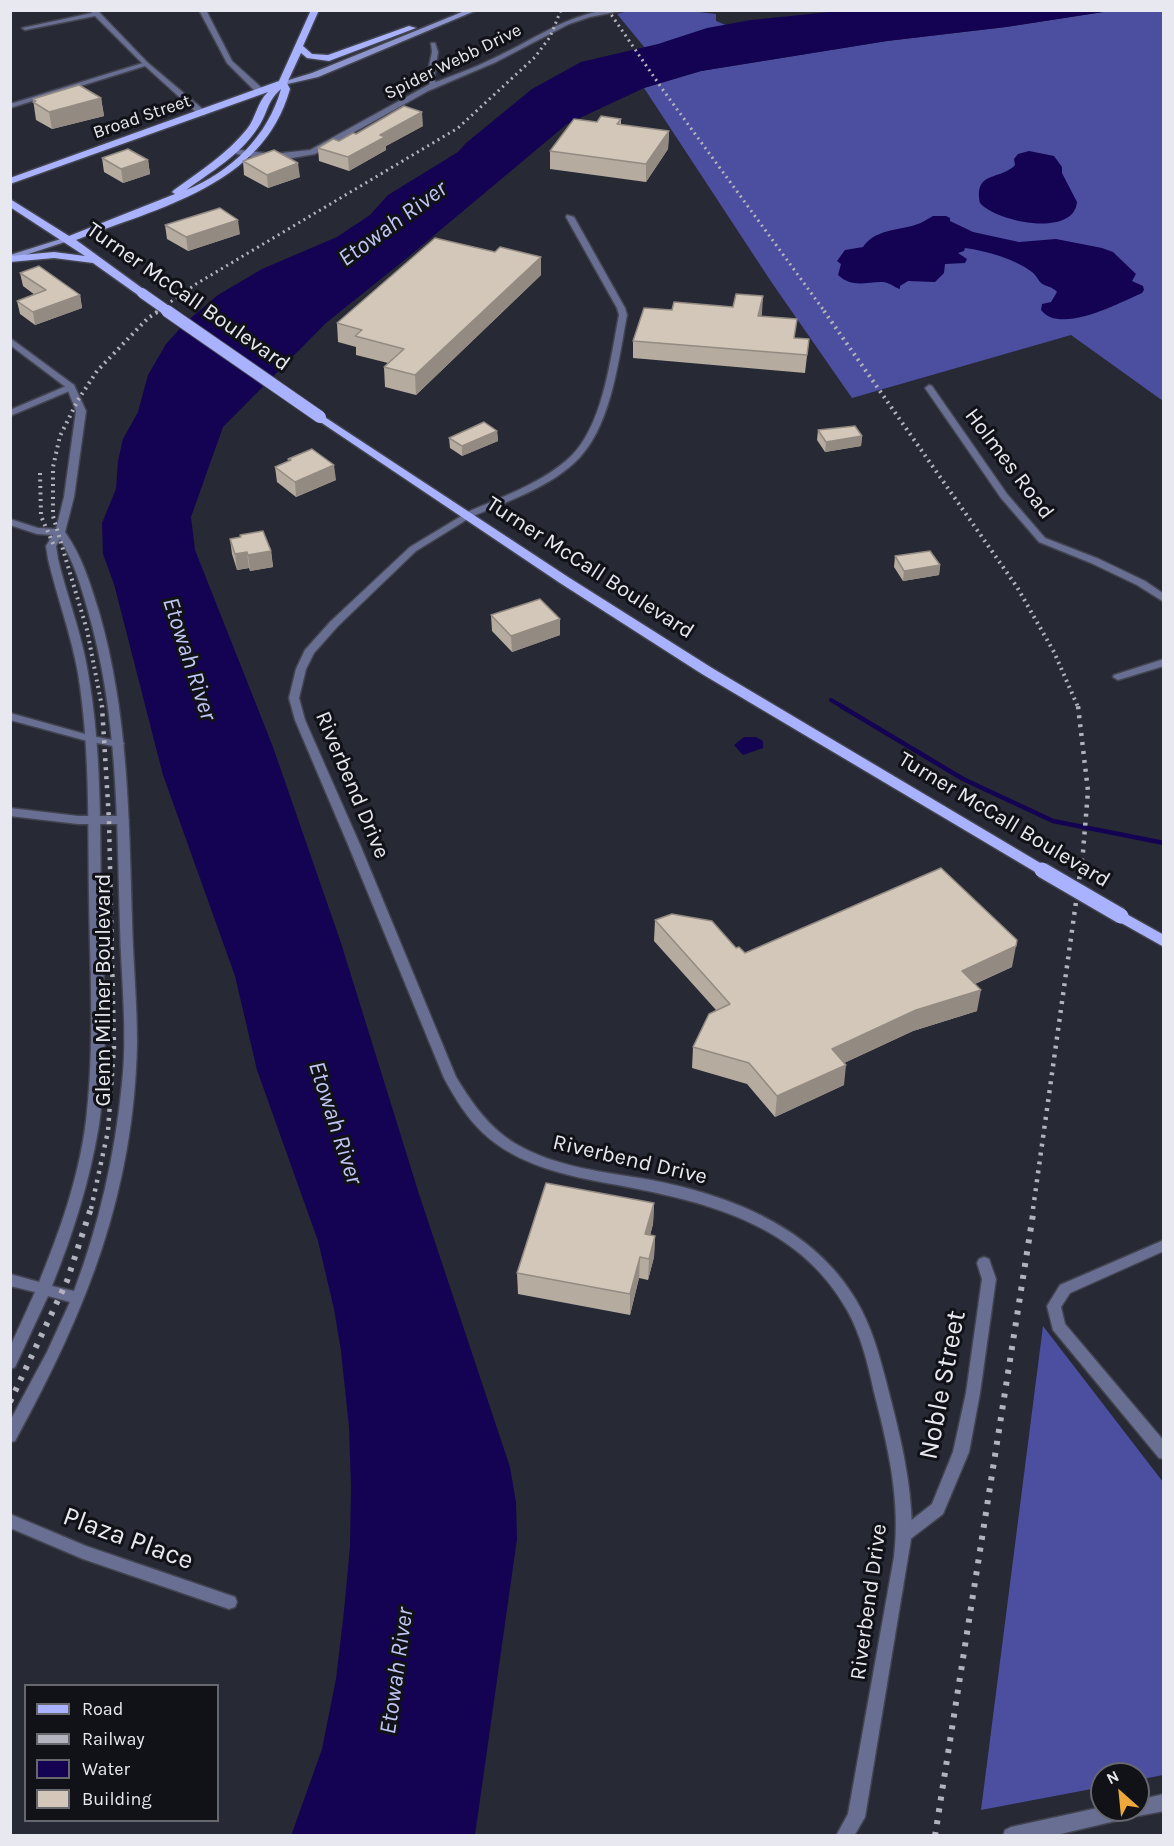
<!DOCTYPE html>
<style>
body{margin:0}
#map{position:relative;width:1174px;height:1846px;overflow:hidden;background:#272935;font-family:Karla,sans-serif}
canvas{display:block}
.frame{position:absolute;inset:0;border:12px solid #e7e8f0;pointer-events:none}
.legend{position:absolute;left:24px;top:1684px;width:195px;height:138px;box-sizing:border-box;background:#111217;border:2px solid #67686e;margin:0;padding:8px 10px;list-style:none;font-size:18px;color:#e7e8f0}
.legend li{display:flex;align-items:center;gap:12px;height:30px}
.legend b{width:30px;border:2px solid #67686e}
.north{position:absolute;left:1090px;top:1762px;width:60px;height:60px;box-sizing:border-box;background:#111217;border:2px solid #67686e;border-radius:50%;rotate:333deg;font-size:16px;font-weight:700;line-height:24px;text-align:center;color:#e7e8f0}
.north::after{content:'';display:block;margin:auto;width:21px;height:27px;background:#eda83b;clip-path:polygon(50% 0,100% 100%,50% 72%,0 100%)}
</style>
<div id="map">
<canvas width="1174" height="1846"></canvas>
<div class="frame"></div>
<ul class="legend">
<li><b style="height:8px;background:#a9b2fe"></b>Road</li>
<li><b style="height:8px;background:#b2b3bc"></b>Railway</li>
<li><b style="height:16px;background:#140352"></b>Water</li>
<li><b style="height:16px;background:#d2c7b9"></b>Building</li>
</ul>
<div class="north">N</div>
</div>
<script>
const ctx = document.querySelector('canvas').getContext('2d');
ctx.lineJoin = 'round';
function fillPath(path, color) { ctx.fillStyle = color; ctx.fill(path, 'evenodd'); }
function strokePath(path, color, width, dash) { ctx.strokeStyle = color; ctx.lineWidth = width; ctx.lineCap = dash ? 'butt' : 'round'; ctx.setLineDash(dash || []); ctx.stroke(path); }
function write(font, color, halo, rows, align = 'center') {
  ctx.font = font + ' Karla,sans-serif'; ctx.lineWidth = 6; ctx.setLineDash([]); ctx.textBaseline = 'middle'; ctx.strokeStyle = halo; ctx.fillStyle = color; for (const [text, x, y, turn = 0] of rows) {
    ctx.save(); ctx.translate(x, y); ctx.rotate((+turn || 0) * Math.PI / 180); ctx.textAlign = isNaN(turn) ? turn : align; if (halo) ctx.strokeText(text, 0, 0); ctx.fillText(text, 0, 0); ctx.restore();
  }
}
const forest = new Path2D(`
 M631 10H681L716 14V21L728 26 645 48 617 14Z
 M1109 11H1163V401L1071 335 852 398 772 283 644 88 701 71 887 41 1006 27Z
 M1043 1326 1163 1482V1775L1138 1780V1774H1102V1787L981 1810Z`);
const water = new Path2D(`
 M849 10 1110 11 1006 27 887 41 701 71 644 88 567 124 407 258 326 323 223 427 191 517 195 550 273 747 341 943 419 1194 510 1467 516 1502 517 1539 475 1835 291 1836 322 1749 336 1679 344 1611 350 1547 351 1486 349 1427 341 1351 334 1309 318 1241 257 1070 235 976 163 775 114 584 103 554 102 523 116 489 118 461 123 439 138 412 148 375 166 344 186 322 218 295 262 269 337 237 370 215 388 195 458 152 466 143 532 89 581 62 658 44 707 28 751 20Z
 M1029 151 1054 156 1062 167V173L1077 202C1074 238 996 222 980 203 974 170 1000 181 1015 165L1014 159 1018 154Z
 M933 216H946L950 218V221L973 232 1019 242 1056 239 1102 248 1113 252 1136 274 1132 281 1143 286 1144 290 1142 293C1119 303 1060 335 1041 310L1042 304 1051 302 1057 292C1052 286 1046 287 1041 283 1038 280 1036 275 1032 272 1015 259 987 251 965 248L964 251 958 253 967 259 965 263 945 264 944 273 935 282 908 281 900 286V289C894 287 887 281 881 282 865 282 852 288 838 275L841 264 837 261 845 250 863 247C874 230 898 230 915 225 922 223 927 219 933 216Z
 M744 737H756L763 741V748L743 755 734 745Z`);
const streamFar1 = new Path2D(`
 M831 700 843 707`);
const stream = new Path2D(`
 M841 706 963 779 1053 821 1164 843`);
const minor = new Path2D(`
 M90 10H97L148 63 205 111V115H199L144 65 95 16 25 30 22 28 92 13Z
 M605 10H625L590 17 569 24 496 62 428 91 315 154 292 158 272 159 243 156 229 151 233 149 272 154 310 150 430 84 426 80 432 52 431 43H435L438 52 434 80 436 82C454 75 474 68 492 59 530 42 563 17 605 10Z
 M567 215 574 217 625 308 627 315C618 362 611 431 573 464 545 489 506 502 471 517H465V513C499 498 538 485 567 460 603 429 610 360 619 315L617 308 566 217Z
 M71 384 74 385V389L10 416V410Z
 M929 385 932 386 1007 494 1045 538 1099 559 1145 581 1164 594V602L1137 585 1091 563 1039 542 1001 498 925 388Z
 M1164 659V666L1118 680 1113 677 1114 675Z
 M10 713 92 736 123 742 124 744 119 747 91 742 10 720Z
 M10 808 78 816H123L129 820 123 824H78L10 816Z
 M1164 1240V1251L1070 1293 1061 1307 1065 1324 1164 1441V1459L1159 1458 1053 1330 1047 1306 1060 1285Z
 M984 1257 989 1259 996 1279 980 1393 969 1452 943 1514 909 1540 904 1542 899 1540 896 1535 899 1530 932 1504 953 1452 966 1393 982 1279 977 1263 979 1259Z
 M10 1514 86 1546 235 1597 237 1602 235 1607 229 1609 83 1559 10 1528Z
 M1164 1794V1811L1138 1816 1134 1815 1128 1818 1052 1836H1003L1005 1830 1011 1827 1102 1807V1810H1138V1800Z`);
const tertiary = new Path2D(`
 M199 10H206L232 61 263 89V93H257L227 63Z
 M146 62 148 63V65L10 108V104Z
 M10 338 74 385 86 411 74 497 65 532C82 556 90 583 99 612 128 712 129 816 132 920 133 961 137 1002 137 1043 134 1193 86 1312 15 1441L10 1442V1421L47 1352 70 1302 48 1296 15 1367 10 1369V1347L35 1292 10 1286V1274L39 1282C60 1231 79 1177 86 1121 95 1046 90 970 89 895 88 820 90 747 78 673 71 634 57 597 48 559L46 546 53 535 37 534 10 525V519L38 528 56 529 64 497 76 411 67 388 10 345ZM60 539C74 562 81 586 88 611 118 714 117 820 120 926 121 979 128 1031 122 1084 115 1155 99 1225 74 1291L52 1286C73 1234 90 1180 99 1125 110 1049 102 970 101 894 100 820 101 746 88 673 82 634 67 597 58 559L56 546Z
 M468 512 473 515 471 517 416 551 338 626 314 653 306 669 299 698 305 720 361 847 456 1077C472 1103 489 1128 516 1144 557 1168 606 1172 651 1180 730 1195 814 1228 856 1300 871 1325 879 1354 886 1381 899 1431 912 1481 912 1533L865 1817 854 1836H836L848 1814 894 1557C901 1501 888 1446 874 1392 868 1364 861 1335 847 1310 798 1222 703 1201 612 1184 567 1176 517 1165 483 1133 466 1117 455 1098 444 1078L349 847 295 720 289 698 296 669 305 650 330 622 410 547Z`);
const secondary = new Path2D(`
 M467 10H477L318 77 283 85 279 83 312 73Z
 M64 238 71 240 10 260V255Z`);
const primary = new Path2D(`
 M311 10H319L303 46 312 54 328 55 409 26 416 28 329 61 307 58 301 53 287 83 290 89C263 186 159 207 76 240L146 291V295H138L93 263 54 258 10 262V256L54 252 85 256 10 207V199L69 236 175 194 172 192 174 190C200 171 227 154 247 129 256 118 257 102 268 92L10 184V178L279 81ZM281 89C268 136 231 172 186 190 211 172 240 155 257 129 268 114 266 102 281 89Z
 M320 414 568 577 712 668 1047 867 1049 870 1047 873H1037L702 674 560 583 316 419 314 417Z
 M1121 911 1164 935V947L1116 920 1114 916Z`);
const railFar3 = new Path2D(`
 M608 10 663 90 825 312
 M156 312 196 284 458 128 535 57 550 37 561 10`);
const railFar2 = new Path2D(`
 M824 311 1017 587 1054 652 1078 707
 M40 473 41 516 55 548
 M102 707 87 630 53 516V467L60 436 78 400 97 371 148 318 159 311`);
const railFar1 = new Path2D(`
 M91 1209 108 1131 114 1047 109 820 102 706
 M1033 1209 1083 852 1088 791 1078 706`);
const rail = new Path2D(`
 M10 1402 67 1281 91 1208
 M935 1836 1034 1208`);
const primaryBridgeFar2 = new Path2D(`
 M142 293 169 312`);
const primaryBridgeFar1 = new Path2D(`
 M167 311 320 417`);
const primaryBridge = new Path2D(`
 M1042 870 1121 916`);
const wall = new Path2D(`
 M101 98 104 116 52 129 36 120 33 99Z
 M621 119V125L669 131 668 149 646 182 550 169V151L597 122Z
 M423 126 386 146V150L349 171 319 161 318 148 339 141 356 134Z
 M102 158 148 160 150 174 123 183 104 172Z
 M243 161 300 177 268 188 244 175Z
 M165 225 240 234 188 251 167 239Z
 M20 273 80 295 82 308 35 325 20 314 17 301 35 295 23 286Z
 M541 275 416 395 385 387 384 367 388 363 356 355V347L338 342 337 323Z
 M672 310 762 313 761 316 796 338 809 339 805 373 633 358V341Z
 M818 430 862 436 861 446 825 452 817 440Z
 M497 431 498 441 462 456 450 448 449 438Z
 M288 459 336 480 296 497 277 482 275 467 289 461Z
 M240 535 271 551 273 567 250 571 249 568 237 570 232 554 230 539 241 537Z
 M895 556 940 565 939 575 903 581 894 567Z
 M491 615 560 619V635L512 652 492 631Z
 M655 920 736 948 745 953 1012 967 975 984 977 1011 913 1031 844 1063V1085L775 1117 747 1084 692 1068 693 1047 716 1010 654 941Z
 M654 1203 653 1224 650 1235 655 1236 654 1257 648 1280 639 1278 630 1315 518 1294 517 1273Z`);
const shadedWall = new Path2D(`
 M101 98 104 116 52 129 49 112Z
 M422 112 423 126 386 146V150L349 171 348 157 380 135Z
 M669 131 668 149 646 182V164Z
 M148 160 150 174 123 183 121 169Z
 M298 163 300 177 268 188 267 175Z
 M238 220 240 234 188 251 186 237Z
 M541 257V275L416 395 415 375Z
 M80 295 82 308 35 325 33 312Z
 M763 296 762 313 757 333 758 316Z
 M497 431 498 441 462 456V446Z
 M862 436 861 446 825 452 826 442Z
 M334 465 336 480 296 497 295 482Z
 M271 551 273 567 250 571 248 555Z
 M247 552 249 568 237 570 235 554Z
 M940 565 939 575 903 581 904 571Z
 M560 619V635L512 652 511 636Z
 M1016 946 1012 967 958 991 962 971Z
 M981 990 977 1011 913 1031 829 1070 832 1049 916 1010Z
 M846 1065 844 1085 775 1117 777 1096Z
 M654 1203 653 1224 645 1255V1234Z
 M655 1236 654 1257 648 1280 649 1259Z
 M640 1257 639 1278 630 1315V1294Z`);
const building = new Path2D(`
 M79 85 101 98 49 112 33 102 36 101 33 99Z
 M404 106 422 112 380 135 385 137 348 157 318 148 333 139 339 141 353 133 356 134Z
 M601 116 621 119 617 124 669 131 646 164 550 151 574 119 597 122Z
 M128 149 148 160 121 169 102 158Z
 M274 150 298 163 267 175 243 161Z
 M220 208 238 220 186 237 165 225Z
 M435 238 495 252 500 247 541 257 415 375 384 367 404 349 355 336 362 330 337 323Z
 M39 266 80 295 33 312 17 301 46 290 20 273Z
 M736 294 763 296 758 316 797 319 794 338 809 339 807 355 633 341 644 308 672 310 674 302 733 307Z
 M484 422 497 431 462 446 449 438Z
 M855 426 862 436 826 442 818 430Z
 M312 449 334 465 295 482 275 467 291 460 288 459Z
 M263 531 271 551 248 555 247 552 235 554 230 539 241 537 240 535Z
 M930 551 940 565 904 571 895 556Z
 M540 599 560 619 511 636 491 615Z
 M941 868 1017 940 1016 946 962 971 981 990 916 1010 832 1049 846 1065 777 1096 749 1063 693 1047 709 1014 730 1004 655 920 672 914 712 921 736 948 739 947 745 953Z
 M546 1183 654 1203 645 1234 655 1236 649 1259 640 1257 630 1294 517 1273Z`);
const farStreetnames = [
 ["Spider Webb Drive",453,62,-26],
 ["Broad Street",142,117,-19]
];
const streetNames = [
 ["Turner McCall Boulevard",188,297,35],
 ["Holmes Road",1009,464,53],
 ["Turner McCall Boulevard",590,568,33],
 ["Riverbend Drive",352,785,67],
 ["Turner McCall Boulevard",1004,820,31],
 ["Glenn Milner Boulevard",104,990,-90],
 ["Riverbend Drive",630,1160,13],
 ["Riverbend Drive",869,1602,-82]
];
const waterNames = [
 ["Etowah River",393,224,-36],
 ["Etowah River",189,659,72],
 ["Etowah River",335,1123,72],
 ["Etowah River",397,1671,-82]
];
const nearStreetnames = [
 ["Noble Street",943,1385,-79],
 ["Plaza Place",128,1539,20]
];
fillPath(forest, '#4c4f9f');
fillPath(water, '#140352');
strokePath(streamFar1, '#140352', 4);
strokePath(stream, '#140352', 4.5);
strokePath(minor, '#42444f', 3);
strokePath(tertiary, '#42444f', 3);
strokePath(secondary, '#42444f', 3);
strokePath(primary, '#42444f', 3);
fillPath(minor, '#696e93');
fillPath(tertiary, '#696e93');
fillPath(secondary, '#8d95cf');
fillPath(primary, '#a9b2fe');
strokePath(railFar3, '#b2b3bc', 3, [2, 4]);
strokePath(railFar2, '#b2b3bc', 4, [2, 4.5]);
strokePath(railFar1, '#b2b3bc', 4.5, [3, 6]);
strokePath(rail, '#b2b3bc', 6, [4, 8]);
strokePath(primaryBridgeFar2, '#42444f', 12, []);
strokePath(primaryBridgeFar1, '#42444f', 14, []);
strokePath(primaryBridge, '#42444f', 18, []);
strokePath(primaryBridgeFar2, '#a9b2fe', 10);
strokePath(primaryBridgeFar1, '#a9b2fe', 12);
strokePath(primaryBridge, '#a9b2fe', 15);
fillPath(wall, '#b5ab9f');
fillPath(shadedWall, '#938b82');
fillPath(building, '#d2c7b9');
strokePath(building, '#938b82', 1.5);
write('18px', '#e7e8f0', '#111217', farStreetnames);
write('22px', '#e7e8f0', '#111217', streetNames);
write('italic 24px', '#c0c6f3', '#111217', waterNames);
write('27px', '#e7e8f0', '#111217', nearStreetnames);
</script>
